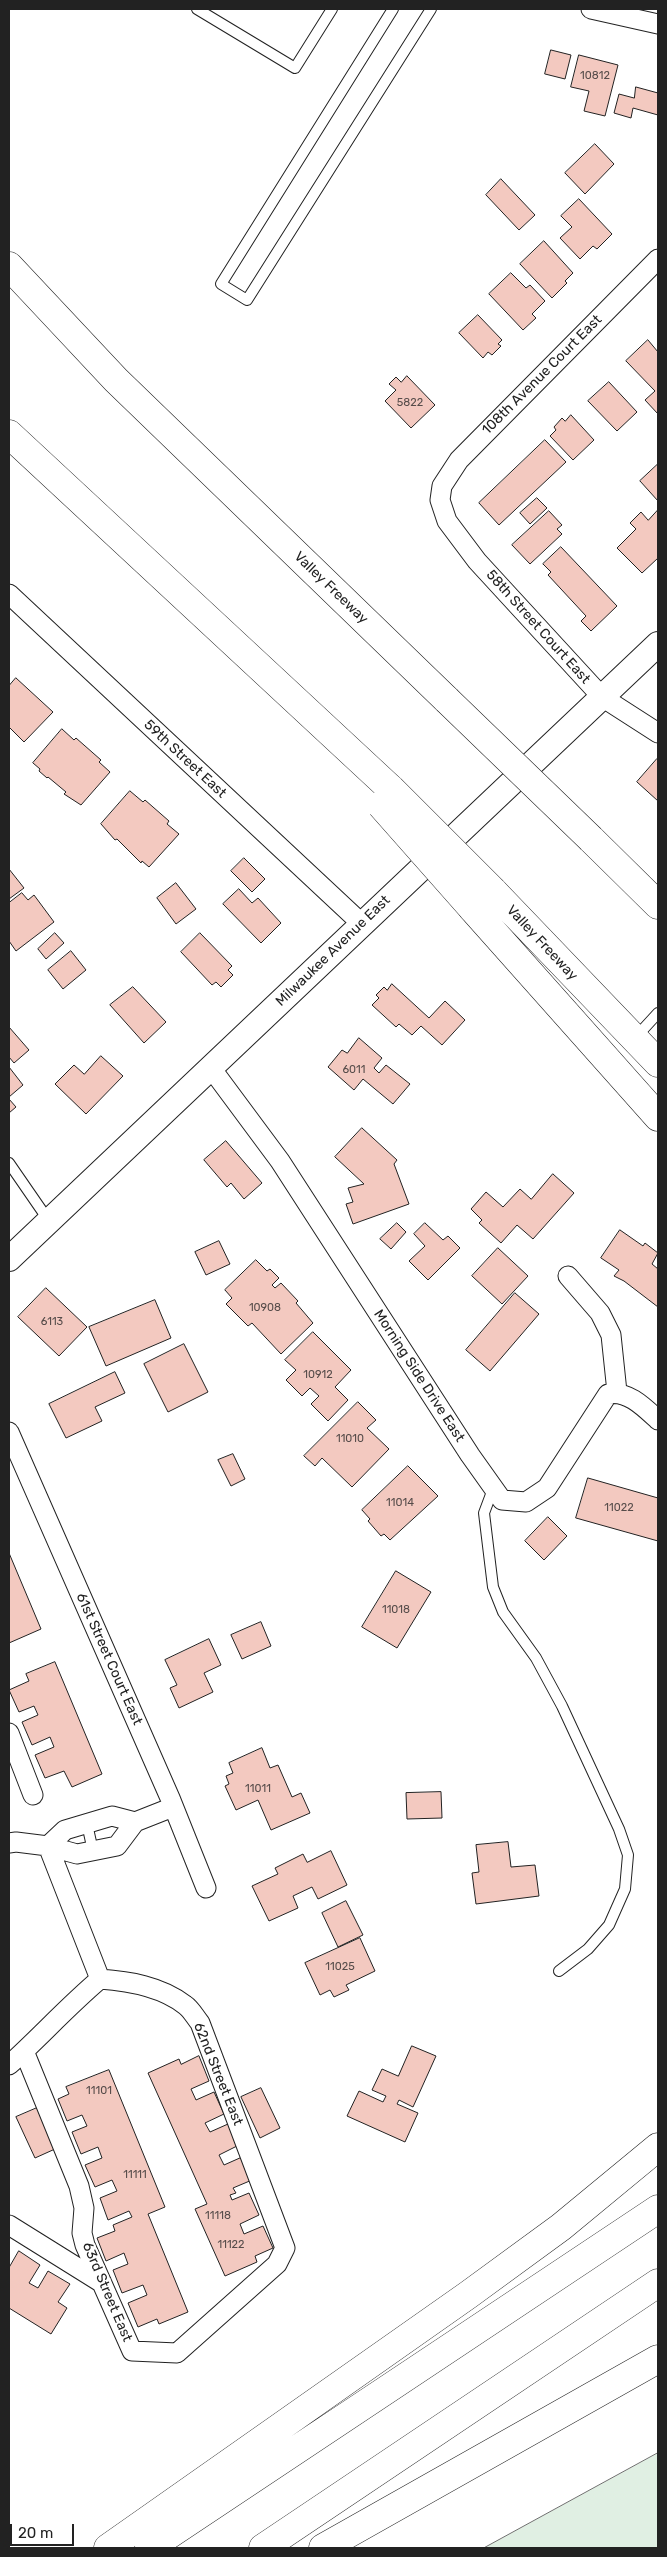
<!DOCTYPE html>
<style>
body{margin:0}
#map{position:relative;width:667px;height:2557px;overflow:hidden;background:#fff;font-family:Rubik,sans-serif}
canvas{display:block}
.frame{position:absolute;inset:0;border:10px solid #222;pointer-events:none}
.scale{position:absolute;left:10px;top:2524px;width:64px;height:22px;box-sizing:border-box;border:2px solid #222;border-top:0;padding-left:6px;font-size:15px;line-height:18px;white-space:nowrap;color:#222;-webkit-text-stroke:4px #fff;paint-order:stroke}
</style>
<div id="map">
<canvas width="667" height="2557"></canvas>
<div class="frame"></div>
<div class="scale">20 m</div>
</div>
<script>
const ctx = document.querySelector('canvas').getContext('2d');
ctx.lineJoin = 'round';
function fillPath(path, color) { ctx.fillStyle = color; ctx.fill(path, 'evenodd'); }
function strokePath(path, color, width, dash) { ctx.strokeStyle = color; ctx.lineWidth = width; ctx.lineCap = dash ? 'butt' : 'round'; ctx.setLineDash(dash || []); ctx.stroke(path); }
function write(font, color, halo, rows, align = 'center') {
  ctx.font = font + ' Rubik,sans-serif'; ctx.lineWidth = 4; ctx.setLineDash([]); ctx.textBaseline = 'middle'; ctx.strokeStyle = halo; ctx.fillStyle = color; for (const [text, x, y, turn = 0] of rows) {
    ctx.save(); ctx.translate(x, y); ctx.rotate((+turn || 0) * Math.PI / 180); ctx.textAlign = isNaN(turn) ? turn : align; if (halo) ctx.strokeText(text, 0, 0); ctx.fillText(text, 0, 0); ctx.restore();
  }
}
const green = new Path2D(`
 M658 2453V2548H484Z`);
const building = new Path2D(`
 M551 50 571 55 565 79 545 74Z
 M579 55 618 65 605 116 584 111 589 91 571 87Z
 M636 87 658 93V115L633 108 631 118 614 113 619 94 634 98Z
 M595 144 614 164 585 194 565 173Z
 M501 179 535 215 519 230 486 195Z
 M579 199 612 234 597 249 593 246 580 259 560 238 572 227 561 216Z
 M544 241 573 273 565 281 567 283 552 298 520 264Z
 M511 273 526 288 530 285 545 301 532 314 536 318 523 330 489 294Z
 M478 315 502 340 498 344 501 346 492 355 488 352 483 358 459 333Z
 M648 340 658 352V414L645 400 655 391 626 361Z
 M407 376 435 405 411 428 385 401 396 390 389 384 396 377 401 382Z
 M609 382 637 412 617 431 588 401Z
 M571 415 594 440 573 460 550 436 556 430 554 427 562 418 565 421Z
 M545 440 566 462 499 525 479 503Z
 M658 464V501L640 481Z
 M537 498 547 508 530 524 520 513Z
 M658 510V558L642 573 617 548 636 529 630 523 641 512 648 520Z
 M549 511 562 525 557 529 562 534 530 564 512 545Z
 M561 547 617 606 591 631 581 621 586 616 548 575 551 572 543 564Z
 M16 678 53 712 24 742 9 727V686Z
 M62 729 74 740 76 738 101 760 99 762 110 772 81 805 64 794 66 792 48 777 47 778 39 771 40 769 33 763Z
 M657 759 658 760V801L637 782Z
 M130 791 143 802 145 800 169 821 167 824 179 834 149 867 142 861 141 863 117 839 115 840 101 824Z
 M244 858 265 879 252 892 231 871Z
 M9 869 24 888 9 899Z
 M176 883 196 909 176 924 157 898Z
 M239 889 252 903 258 898 281 923 261 943 223 904Z
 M22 893 28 900 34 895 54 922 16 951 9 941V903Z
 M55 933 64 943 46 959 38 949Z
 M200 933 232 966 228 970 233 975 221 987 216 982 212 985 181 952Z
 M71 951 86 970 63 989 48 970Z
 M392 984 429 1018 445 1001 465 1020 442 1045 421 1026 412 1035 399 1024 396 1027 372 1005 379 998 376 995 384 987 387 990Z
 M133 987 166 1022 144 1043 110 1005Z
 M9 1027 29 1050 14 1063 9 1057Z
 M359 1038 382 1058 374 1068 379 1073 386 1065 410 1084 393 1104 363 1079 354 1090 328 1067 342 1050 347 1053Z
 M101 1056 123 1076 86 1114 55 1084 74 1065 84 1074Z
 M9 1067 23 1085 9 1097Z
 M9 1099 16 1107 9 1113Z
 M362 1128 397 1160 394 1164 409 1204 353 1224 346 1204 353 1202 348 1188 364 1184 335 1157Z
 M226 1141 262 1183 244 1199 231 1183 227 1187 204 1160Z
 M553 1174 574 1193 533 1239 517 1225 501 1243 479 1223 482 1220 471 1209 486 1192 503 1207 520 1189 531 1199Z
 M397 1223 406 1232 391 1249 380 1239Z
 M425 1223 443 1240 448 1236 460 1248 428 1280 409 1261 425 1246 414 1234Z
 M620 1230 643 1246 645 1243 658 1253 652 1264 658 1269V1307L624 1281 614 1276 619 1270 601 1258Z
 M219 1241 230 1264 206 1275 195 1252Z
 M498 1248 528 1276 502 1304 472 1276Z
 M256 1260 267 1271 270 1269 279 1278 272 1285 275 1288 281 1283 298 1301 296 1303 313 1323 281 1354 252 1323 248 1326 226 1304 232 1298 225 1290Z
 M46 1288 87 1327 59 1356 18 1317Z
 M515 1293 539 1314 490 1371 466 1350Z
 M155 1300 171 1338 106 1366 89 1327Z
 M313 1332 351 1370 335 1387 348 1400 328 1421 311 1404 319 1396 310 1388 302 1396 286 1380 296 1370 285 1360Z
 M184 1344 208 1392 168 1412 144 1364Z
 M115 1372 125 1393 95 1407 102 1421 66 1438 49 1404Z
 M358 1402 376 1420 367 1428 389 1449 352 1487 322 1458 315 1466 304 1456Z
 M233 1454 245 1479 231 1486 218 1460Z
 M408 1466 438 1496 390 1540 384 1534 381 1536 368 1521 370 1519 362 1510Z
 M588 1478 658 1498V1541L576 1518Z
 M548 1517 567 1536 544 1560 525 1541Z
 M9 1553 41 1629 9 1643Z
 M396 1571 431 1592 397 1648 362 1627Z
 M261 1622 271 1646 242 1659 231 1635Z
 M209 1639 221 1665 204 1673 213 1692 179 1708 170 1688 177 1685 165 1660Z
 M55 1662 102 1774 72 1787 64 1771 45 1778 35 1755 54 1747 50 1737 32 1745 22 1722 38 1715 34 1706 19 1712 9 1690 29 1681 26 1674Z
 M262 1748 270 1768 278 1765 292 1797 301 1793 310 1813 271 1830 258 1800 236 1810 225 1786 229 1784 226 1776 233 1773 229 1763Z
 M441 1792 442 1818 407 1819 406 1793Z
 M508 1842 511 1867 535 1865 539 1896 476 1904 472 1873 479 1872 476 1845Z
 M331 1851 347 1885 318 1899 312 1887 293 1896 298 1908 269 1921 252 1886 278 1874 275 1868 303 1854 307 1862Z
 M346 1901 363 1935 338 1947 322 1913Z
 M360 1938 375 1971 346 1985 349 1990 334 1997 330 1990 320 1995 305 1963Z
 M412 2046 436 2056 413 2107 399 2100 397 2104 418 2113 405 2142 347 2116 359 2091 383 2102 386 2096 372 2090 382 2069 398 2076Z
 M199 2056 209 2081 191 2089 196 2100 214 2092 224 2114 205 2123 210 2132 228 2124 237 2146 219 2155 224 2165 242 2157 252 2180 233 2188 236 2193 230 2195 232 2200 249 2193 259 2215 240 2224 244 2234 263 2226 273 2248 255 2256 257 2262 225 2276 195 2209 207 2204 148 2073 179 2059 181 2064Z
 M109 2070 165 2207 148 2214 188 2312 159 2324 157 2319 138 2327 128 2303 147 2295 143 2285 122 2293 113 2270 128 2264 124 2253 106 2261 97 2238 115 2231 113 2225 132 2217 129 2211 108 2220 100 2198 117 2191 112 2180 95 2187 85 2165 102 2158 98 2147 81 2154 72 2132 87 2126 82 2115 67 2121 58 2099 69 2094 66 2087Z
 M261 2088 280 2128 260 2138 241 2097Z
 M37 2108 55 2149 35 2158 16 2117Z
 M19 2251 40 2265 29 2283 38 2288 48 2271 70 2284 58 2302 67 2308 51 2334 9 2308V2268Z`);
const service = new Path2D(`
 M197 9 295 68 332 9
 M393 9 221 284 247 300 431 9
 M636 1037 658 1013
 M9 1163 49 1221
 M493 1489 484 1513 493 1587 503 1612 536 1658 562 1706 619 1829 628 1855 625 1889 609 1925 588 1949 559 1971
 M87 1824 93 1851`);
const minor = new Path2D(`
 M591 9 658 24
 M658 259 459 460 442 486 440 500 447 521 477 561 602 697 658 733
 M9 594 361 923
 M211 1068 280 1161 470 1455 502 1500 526 1502 547 1488 608 1394C628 1390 645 1408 658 1420
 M568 1276 600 1313 611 1335 617 1392
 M9 1432 170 1798 206 1888
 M9 1733 33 1795
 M9 1843 16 1842 48 1846 77 1854 117 1846 135 1822 173 1807
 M48 1846 65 1830 112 1816 135 1822
 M24 2051 79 2186 84 2208 82 2233 85 2245 132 2351 177 2353 277 2264 285 2248 200 2023C195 2017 191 2009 185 2005 161 1986 128 1981 100 1979L48 1846
 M9 2065C40 2037 68 2006 100 1979
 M9 2225 102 2283`);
const tertiary = new Path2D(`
 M9 1259 658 644`);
const motorway = new Path2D(`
 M9 266 116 380 447 700
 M9 434 391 789
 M591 839 658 905
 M493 891 658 1063
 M472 908 658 1117
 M108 2548 468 2295 561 2227 658 2147
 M149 2548 658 2209
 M263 2548 658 2283
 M323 2548 658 2359`);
const motorwayBridge = new Path2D(`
 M447 700 591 839
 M391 789 493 891
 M381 805 472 908`);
const numberNames = [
 ["10812",595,76],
 ["5822",410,403],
 ["6011",354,1070],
 ["10908",265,1308],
 ["6113",52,1322],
 ["10912",318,1375],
 ["11010",350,1439],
 ["11014",400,1503],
 ["11022",619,1508],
 ["11018",396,1610],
 ["11011",258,1789],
 ["11025",340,1967],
 ["11101",99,2091],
 ["11111",135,2175],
 ["11118",218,2216],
 ["11122",231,2245]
];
const streetNames = [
 ["108th Avenue Court East",542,375,-45],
 ["Valley Freeway",331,588,44],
 ["58th Street Court East",538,627,48],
 ["59th Street East",185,759,43],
 ["Valley Freeway",542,943,47],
 ["Milwaukee Avenue East",333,951,-44],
 ["Morning Side Drive East",419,1376,57],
 ["61st Street Court East",109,1659,66],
 ["62nd Street East",218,2074,68],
 ["63rd Street East",107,2292,67]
];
fillPath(green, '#e0efe3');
strokePath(green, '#6f6f6f', 1);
fillPath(building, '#f3c9c0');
strokePath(building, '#222', 1);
strokePath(service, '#222', 12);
strokePath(minor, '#222', 21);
strokePath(tertiary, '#222', 26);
strokePath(motorway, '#222', 29);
strokePath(service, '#fff', 10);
strokePath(minor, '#fff', 19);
strokePath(tertiary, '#fff', 24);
strokePath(motorway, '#fff', 28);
strokePath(motorwayBridge, '#222', 29, []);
strokePath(motorwayBridge, '#fff', 28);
write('11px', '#564c4a', null, numberNames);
write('14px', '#222', '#fff', streetNames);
</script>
